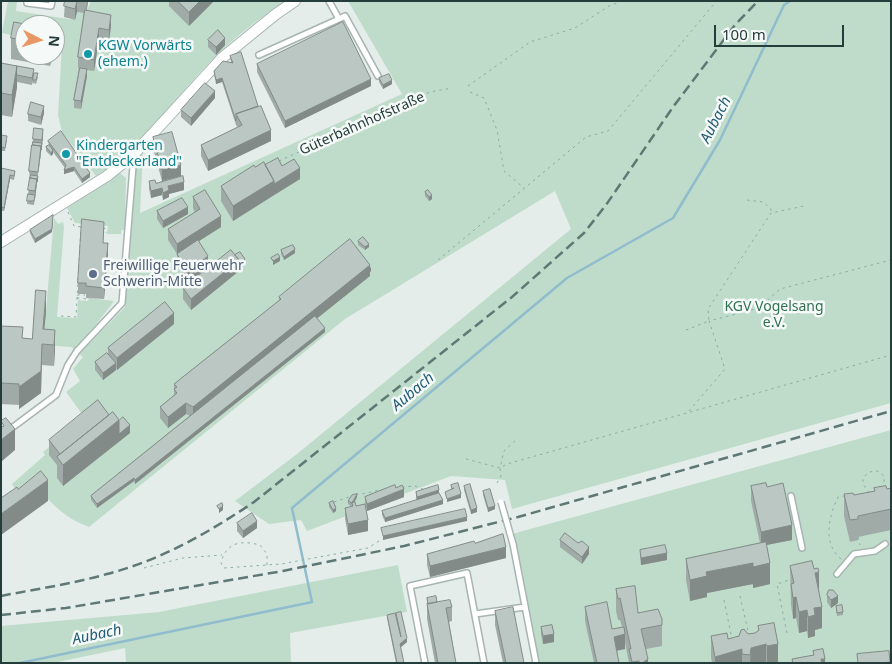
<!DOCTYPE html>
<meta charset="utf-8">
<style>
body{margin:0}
#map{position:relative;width:892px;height:664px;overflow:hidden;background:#e4edea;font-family:"Noto Sans",sans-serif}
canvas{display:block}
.frame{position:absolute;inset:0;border:2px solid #253d3a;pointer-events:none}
.north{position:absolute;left:15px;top:15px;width:50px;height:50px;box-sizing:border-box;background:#f5f9f7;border:1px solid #a2aeab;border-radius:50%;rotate:95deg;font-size:14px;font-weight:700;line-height:20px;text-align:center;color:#253d3a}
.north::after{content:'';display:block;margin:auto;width:18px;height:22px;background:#e99766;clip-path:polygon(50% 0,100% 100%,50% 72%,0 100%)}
.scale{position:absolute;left:714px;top:25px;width:130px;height:22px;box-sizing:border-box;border:2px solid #253d3a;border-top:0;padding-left:6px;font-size:15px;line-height:18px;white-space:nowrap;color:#253d3a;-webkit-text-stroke:4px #f5f9f7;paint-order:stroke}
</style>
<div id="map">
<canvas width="892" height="664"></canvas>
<div class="frame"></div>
<div class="north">N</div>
<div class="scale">100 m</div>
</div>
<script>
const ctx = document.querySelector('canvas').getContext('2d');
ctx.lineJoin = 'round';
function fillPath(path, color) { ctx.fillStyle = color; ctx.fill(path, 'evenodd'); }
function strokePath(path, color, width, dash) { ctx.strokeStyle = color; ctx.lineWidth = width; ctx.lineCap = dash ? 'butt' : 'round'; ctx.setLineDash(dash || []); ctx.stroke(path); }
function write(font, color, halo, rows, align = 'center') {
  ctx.font = font + ' "Noto Sans",sans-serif'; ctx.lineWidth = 5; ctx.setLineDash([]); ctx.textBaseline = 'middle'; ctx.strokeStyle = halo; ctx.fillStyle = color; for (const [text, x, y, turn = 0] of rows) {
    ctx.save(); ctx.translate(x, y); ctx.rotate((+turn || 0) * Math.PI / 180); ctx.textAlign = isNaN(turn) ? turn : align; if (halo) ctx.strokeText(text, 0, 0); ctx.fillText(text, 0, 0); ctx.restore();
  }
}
const green = new Path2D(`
 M8 1H17L16 11 75 20 77 12 86 13 91 1H286C259 18 231 40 209 63 172 101 141 149 96 176L62 132 58 115 62 45 55 43V25H25V38L2 33Z
 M348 1H891V403L512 509 505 480 451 476 307 531 301 520 269 524 235 501 297 454 571 229 555 191 345 319 89 527C69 520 54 507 40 490L24 502 12 484 45 455 43 452 85 418 66 392 80 381 73 369 83 357 79 354 125 307 135 161 143 153 140 213 402 94Z
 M120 173 126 178 125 230H121V234H107L108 226 75 223 67 208Z
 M54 218 58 224 63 222 64 227 57 317 77 318 78 300 88 301 89 298 114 301 95 326 74 349 71 347 43 345Z
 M891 430V663H539L512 534Z
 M398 565 407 612 290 633 291 663H126L125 648 53 663H1V626L159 612Z`);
const stream = new Path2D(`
 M20 663 312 602 292 508 567 278 673 218 720 140 784 5 790 1`);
const path = new Path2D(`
 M468 86 530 42 575 28 609 6 622 1
 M470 92 484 98 497 130 504 171 524 188
 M279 161 430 92 452 88
 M747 200 763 202 771 209V213
 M68 212 74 226 82 227
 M103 228 106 229V233
 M438 260 586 137 608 131 714 4
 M77 295H85
 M77 298 87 299
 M61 316 76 317 81 227
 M686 330 709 321 708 309 771 213 804 206
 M689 411 725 369 709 321 759 308 780 289 891 260
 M466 459 500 468 504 451 517 439
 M497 483 501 476 500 468 507 464 891 355
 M402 487 415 486 425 490
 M869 493 863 484V478L869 472 878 471 884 476V487
 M356 495 386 489
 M334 502 352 496
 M858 537 860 545
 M841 559C822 543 829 516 838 497L844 496
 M267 565V554L260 545C241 540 226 542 221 563L224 568 281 564 368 548 379 541
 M144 568 183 558 222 555
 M740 596 749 635
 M724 600 732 639
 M787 633 777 584 789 580`);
const lane = new Path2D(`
 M27 1V3L51 6 52 1
 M329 1 339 19 345 16 378 76
 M259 55 339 19
 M1 436 56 395 68 365 77 351 122 303 134 154
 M791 496 802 548
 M513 544 536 663
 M837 574 854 554 875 551 885 544
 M475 614 525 607
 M425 663 410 586 467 573 484 663`);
const street = new Path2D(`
 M1 242 107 176 134 154 222 58 276 14 295 1`);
const rail = new Path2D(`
 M1 596C36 589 72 584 107 574 161 560 208 533 254 502L512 297 584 233 606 205 673 107 735 25 758 1
 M1 615 66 608 283 571 404 546 518 517 891 411`);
const laneBridge = new Path2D(`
 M501 502 513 544`);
const wall = new Path2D(`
 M65 1H88L87 11 111 26 109 41 99 39 94 71 87 70V76L81 109 74 108V100L79 69 78 68V57L84 13 77 12 75 20 64 17Z
 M169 1H214L189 26 169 6Z
 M25 25V55H52L50 66 11 59V38Z
 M208 40 225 45 216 55 208 47Z
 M230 56 258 106 271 141 208 171 201 156V145L238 128 236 125 222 82 216 84 214 74V71L231 63Z
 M1 63 38 77 36 84 33 83V81L32 85 17 82V87L12 117 1 115Z
 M257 64 371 86 285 128 257 72Z
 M379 78 392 84 383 89 379 82Z
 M215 98 191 126 181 117V110Z
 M44 113 41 125 28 121V114Z
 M1 135 7 140 5 151H1Z
 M43 137 34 205 27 204 30 178 29 171 33 139Z
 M153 137 181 176 162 181 153 148Z
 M48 141 90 177 82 183 74 171 64 174 65 168 53 152V154L51 156 46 151V147L49 145Z
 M282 166 300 179 233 221 221 201V186L255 167Z
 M1 168 15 174 14 180 10 179 4 211H1Z
 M149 181 156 183 184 190 169 194V197L163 200 162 195 151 198 149 189Z
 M425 192 432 199 429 201 425 196Z
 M193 197 221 227 199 241 208 267 188 283 177 265V254L168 240V229L195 213 193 208Z
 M157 211 188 214 163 228 157 219Z
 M30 230 52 232 35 243 30 233Z
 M104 233 103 243 108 254 104 299 86 298V294H78V283Z
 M358 241 369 247 365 250 358 245Z
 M281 250 295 253 284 260 281 254Z
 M235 255 245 263 239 267V271L191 310 183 299V288Z
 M370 266 371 271 370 272V276L317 318 325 332 135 484 134 481 97 508 91 500V496L190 416 186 414 168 428 160 418V407L174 395V384L279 301V297Z
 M46 312 44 330H55L54 366 42 365 41 393 19 409V405L1 404V326L23 338 32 339Z
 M174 324 117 370 116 368V370L103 380 95 370V362L108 354V348Z
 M109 415 119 421 130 433 63 486 57 478V465L49 455V440Z
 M464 486 477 512 471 514 464 490Z
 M751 486 767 487 792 540 767 545 770 584 753 588V584L707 593V597L690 601 686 580V559L760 543 751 501Z
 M396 488 404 497 367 511 366 507 368 531 348 535 345 519V508L352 507 348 504V501L357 497 354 503 356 506 365 504V497Z
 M874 488 887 489 891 488V530L858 537V540L850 542 844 516V494L854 495 874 491Z
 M483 491 495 509 488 512 483 495Z
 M416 492 439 493 443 504 385 522 382 515V511L416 501Z
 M329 503 336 511 333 513 329 507Z
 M237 523 257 528 243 538 237 531Z
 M560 540 589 554 582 564 560 547Z
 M475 543 506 558 430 577 427 565V554Z
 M640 550 667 560 641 565 640 558Z
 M790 566 819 590 822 628 815 630V636L808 638 807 631 799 633 796 618 793 619 791 605Z
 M616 589 638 613 662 619V646L646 649 648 663H629L625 642V649L617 651 619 663H594L585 621V607L612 629 622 627 620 620H618L616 611Z
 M827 595 838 603 831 608 827 602Z
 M427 598 437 602 452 607V621L449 622 456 663H435L427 619Z
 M836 606 843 612V615L837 616Z
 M495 611 524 663H503L495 625Z
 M396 613 407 642 400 647 404 663H396L387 618V615L398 625Z
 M758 626 778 663H712L711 658V636L728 639 755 633 758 631Z
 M541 627 554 642 543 644 541 635Z`);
const shadedWall = new Path2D(`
 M77 1V12L75 20V9Z
 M87 1H88L86 14Z
 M200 1H214L189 26V12Z
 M111 15V26L109 41V30Z
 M99 28V39L94 71V60Z
 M225 38V45L216 55V47Z
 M50 55H52L50 66Z
 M17 66V87L12 117V95Z
 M87 69V76L81 109V101Z
 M222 78V82L216 84V80Z
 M371 79V86L285 128V121Z
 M392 80V84L383 89V85Z
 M215 91V98L191 126V118Z
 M44 106V113L41 125V117Z
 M43 129V137L35 199V191L38 176Z
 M271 130V141L208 171V160Z
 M53 150V154L51 156V153Z
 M181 165V176L162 181V170Z
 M74 167V171L64 174V170Z
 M300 168V179L274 195V184Z
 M90 173V177L82 183V179Z
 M10 175V179L4 211V208Z
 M274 181V195L233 221V206Z
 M184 182V190L169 194V197L163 200V193L168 186Z
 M162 188V195L151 198V191Z
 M432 195V199L429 201V197Z
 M188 207V214L163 228V221Z
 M53 215 52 232 35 243V239Z
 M221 216V227L177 255V244Z
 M108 243V254L104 299V288Z
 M369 244V247L365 250V247Z
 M295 249V253L284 260V257Z
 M208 256V267L188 283V272Z
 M280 257V261L273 265V261Z
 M245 259V263L239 267V271L191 310V299L239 260Z
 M370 265V268L371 267V271L370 272V276L193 418V407Z
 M46 291V312L43 344V329Z
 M174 313V324L117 370V358Z
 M325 328V332L135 484V480Z
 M55 330V351L54 366V345Z
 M42 344 41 393 19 409V387Z
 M116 363V370L103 380V373Z
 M186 403V414L168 428V417Z
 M119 420V434L130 425V433L63 486V458Z
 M15 429V450L1 462V440Z
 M134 478V481L97 508V504Z
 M48 480V501L1 535V514Z
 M404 489V497L367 511V504Z
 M439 490V497L417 504V497Z
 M357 494V497L353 505 352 503V507V503Z
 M461 494V498L447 502V499Z
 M443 500V504L385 522V518Z
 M223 506V510L219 513V509Z
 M495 506V509L488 512V508Z
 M336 508V511L333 513V510Z
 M477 508V512L471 514V510Z
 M467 517V521L383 540V536Z
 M368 520V531L348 535V524Z
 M257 521V528L243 538V531Z
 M792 525V540L761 546V532Z
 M506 547V558L430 577V566Z
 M589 547V554L582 564V557Z
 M667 553V560L641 565V558Z
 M753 563V584L707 593V597L690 601V580L706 572Z
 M770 563V584L753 588V567Z
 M819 572V593L815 573Z
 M838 596V603L831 608V600Z
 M796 597V618L793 619V598Z
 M822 607V628L815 630V636L808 638V617L814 608Z
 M807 610V631L799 633V612Z
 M554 634V642L543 644V636Z
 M625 634V649L614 651V637Z
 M407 638V642L400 648V644Z
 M766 644V663H750L751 648Z
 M778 644V663H767V646Z
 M742 649V663H715V657Z
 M648 659V663H642Z
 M821 659H825V663H821Z`);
const building = new Path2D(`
 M65 1H77L75 9 64 6Z
 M178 1H200L189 12Z
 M85 10 111 15 109 30 99 28 94 60 78 57Z
 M14 22 30 25H25V40L11 38Z
 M343 22 371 79 285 121 257 64Z
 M218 30 225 38 216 47 208 40Z
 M241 52 258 106 236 114V121L222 78 216 80 214 71 223 61 233 63 230 56Z
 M1 63 17 66 12 95 1 93Z
 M17 66 34 69 32 78 17 75Z
 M80 68 87 69 81 101 74 100Z
 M34 73H38L36 80H33Z
 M389 74 392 80 383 85 379 78Z
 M205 83 215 91 191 118 181 110Z
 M31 102 44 106 41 117 28 114Z
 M261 106 271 130 208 160 201 145 242 125 236 114Z
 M34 128 43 129 42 140 33 139Z
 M61 131 90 173 82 179 74 167 64 170 66 165 48 141Z
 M172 132 181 165 162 170 153 137Z
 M1 135 7 136 5 148 1 147Z
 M33 142 42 143 41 150V146L33 145Z
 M32 145 41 146 38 172 29 171Z
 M49 145 53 150 51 153 46 147Z
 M278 158 282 166 294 159 300 168 274 184V181L265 165Z
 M264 162 274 181 233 206 221 186 254 165 255 167Z
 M1 168 15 171 14 176 10 175 4 208 1 207Z
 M31 175 38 176 37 182V179L30 178Z
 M183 176 184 182 168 186 169 190 163 193 162 188 151 191 149 181 155 180 156 183Z
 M30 178 37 179 35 191 28 190Z
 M205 190 221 216 177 244 168 229 200 209 193 197Z
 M428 190 432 195 429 197 425 192Z
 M28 194 35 195 34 201H27Z
 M182 198 188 207 163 221 157 211Z
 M53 215 52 229 35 239 30 230Z
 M82 219 104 222 103 243H108L104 288 86 286V283H78Z
 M363 237 369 244 365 247 358 241Z
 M350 239 370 265 193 407 186 403 168 417 160 407 177 393 174 389 177 387 174 384 281 299 279 297Z
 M198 240 208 256 188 272 177 254Z
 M293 245 295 249 284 257 281 250Z
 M231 250 239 260 191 299 183 288Z
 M240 252 245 259 239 263V260L235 255Z
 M278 254 280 257 273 261 271 258Z
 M36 290 46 291 43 329 55 330 54 345 42 344 41 371 19 387V384L1 383V326L23 327 22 338 32 339Z
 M165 302 174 313 117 358 108 348Z
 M315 316 325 328 135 480 134 478 97 504 91 496Z
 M107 353 116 363 103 373 95 362Z
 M98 400 109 415 60 454 49 440Z
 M113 412 119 420 63 465 57 457Z
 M123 417 130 425 119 434V421Z
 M6 418 15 429 1 440V427L4 426 1 421Z
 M41 471 48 480 1 514V498L17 487 18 489Z
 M458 483 461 494 447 499 445 492 454 488 452 489 451 485Z
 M766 483 767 487 783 483 792 525 761 532 751 486Z
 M470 484 477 508 471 510 464 486Z
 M395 485 396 488 402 485 404 489 367 504 365 497Z
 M438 485 439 490 417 497 416 492Z
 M886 486 887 489 891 488V509L858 516V519L850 520 844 494 853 493 854 495 875 491 874 488Z
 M490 489 495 506 488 508 483 491Z
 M439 493 443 500 385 518 382 511Z
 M357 494 352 503 348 501 352 495Z
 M333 501 336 508 333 510 329 503Z
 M355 502 356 506 365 504 368 520 348 524 345 508 353 506 352 503Z
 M222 503 223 506 219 509 217 506Z
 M465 509 467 517 383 536 381 528Z
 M252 513 257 521 243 531 237 523Z
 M565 533 578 543 582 541 589 547 582 557 560 540Z
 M503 534 506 547 430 566 427 554 474 541 475 543Z
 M766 542 770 563 753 567V563L706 572 707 576 690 580 686 559Z
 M665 545 667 553 641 558 640 550Z
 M812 561 814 569 818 568 819 572 815 573 822 607 814 608 815 615 808 617 807 610 799 612 796 597 793 598 791 584 794 583 790 566Z
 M635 586 638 613 658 609 662 619V625L641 629 648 659 642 663H639V661L632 662 629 649H631L620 598 618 599 616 589Z
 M829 590H833L838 596 831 600 827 595Z
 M436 596 437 602 428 604 427 598Z
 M450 600 452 607 446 608 456 663H438L427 604Z
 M607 602 612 629 624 627 625 634 614 637 619 663H597L585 607Z
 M842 605 843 612 837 613 836 606Z
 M513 607 524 663H506L495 611Z
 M401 612 407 638 400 644 404 663H397L387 615 395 613 401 637 396 613Z
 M774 623 778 644 767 646 766 644 751 648 750 655 742 654V649L715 657 711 636 727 633 728 639 739 636 741 630 744 629 748 634 755 633 759 630 758 626Z
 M552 625 554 634 543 636 541 627Z
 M823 649 825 659H821L822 663H793L792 659 814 655 813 651Z
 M889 651 890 662 881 663H858L857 654Z`);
const markers = [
 [88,54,5,"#0f9aa8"],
 [66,154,5,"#0f9aa8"],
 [93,274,5,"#5c6f8a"]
];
const cultureNames = [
 ["KGW Vorwärts",98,46],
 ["(ehem.)",98,62],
 ["Kindergarten",76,146],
 ["\"Entdeckerland\"",76,162]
];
const streetNames = [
 ["Güterbahnhofstraße",362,124,-24]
];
const serviceNames = [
 ["Freiwillige Feuerwehr",103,266],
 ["Schwerin-Mitte",103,282]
];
const parkNames = [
 ["KGV Vogelsang",774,307],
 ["e.V.",774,323]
];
const waterNames = [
 ["Aubach",716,120,-63],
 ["Aubach",413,392,-40],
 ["Aubach",97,635,-12]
];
fillPath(green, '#bfdcca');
strokePath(stream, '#90bcce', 2.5);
strokePath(lane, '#a7b5b2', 8);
strokePath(street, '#a7b5b2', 12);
strokePath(path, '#87aea7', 1, [2.5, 4]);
strokePath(lane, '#fff', 5);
strokePath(street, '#fff', 10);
strokePath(rail, '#5f7875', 2.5, [10, 5]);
strokePath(laneBridge, '#a7b5b2', 8, []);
strokePath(laneBridge, '#fff', 5);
fillPath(wall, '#a0aba8');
fillPath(shadedWall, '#828b88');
fillPath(building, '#bac7c3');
strokePath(building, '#828b88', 1);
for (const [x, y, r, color] of markers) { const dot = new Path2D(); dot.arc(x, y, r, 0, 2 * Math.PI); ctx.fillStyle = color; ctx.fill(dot); strokePath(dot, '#f5f9f7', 2); }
write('14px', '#0d838f', '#f5f9f7', cultureNames, 'left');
write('14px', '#253d3a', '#f5f9f7', streetNames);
write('14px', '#4e5e75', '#f5f9f7', serviceNames, 'left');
write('14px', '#317152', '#f5f9f7', parkNames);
write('italic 15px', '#225d75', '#f5f9f7', waterNames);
</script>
